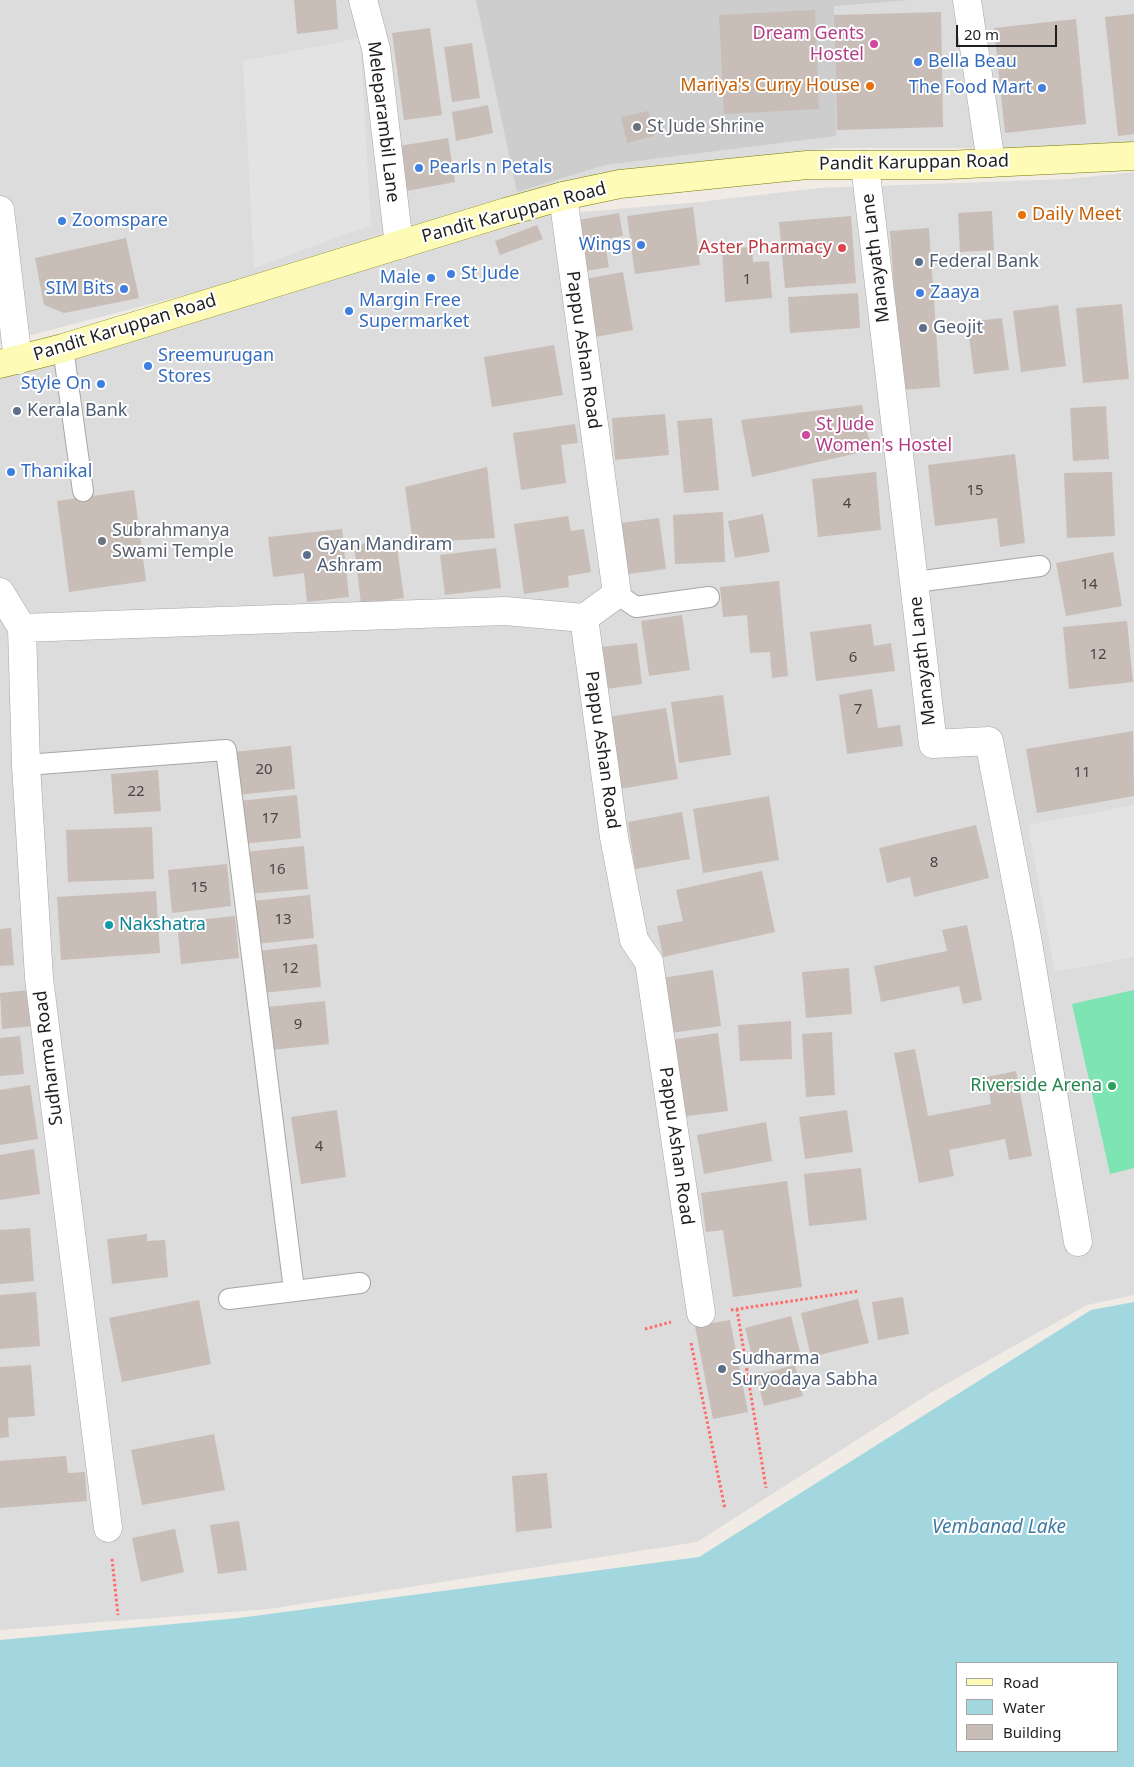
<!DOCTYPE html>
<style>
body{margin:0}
#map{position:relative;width:1134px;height:1767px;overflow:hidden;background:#f0ebe4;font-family:"Noto Sans",sans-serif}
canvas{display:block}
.legend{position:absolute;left:956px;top:1662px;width:162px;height:90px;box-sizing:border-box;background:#fff;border:1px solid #a5a5a5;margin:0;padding:6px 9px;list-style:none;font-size:15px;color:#1f1f1f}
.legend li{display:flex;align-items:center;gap:10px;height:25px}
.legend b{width:25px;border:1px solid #a5a5a5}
.scale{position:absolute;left:956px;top:25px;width:101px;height:22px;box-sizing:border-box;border:2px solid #1f1f1f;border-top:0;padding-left:6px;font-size:15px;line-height:18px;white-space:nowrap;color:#1f1f1f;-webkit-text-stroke:4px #fff;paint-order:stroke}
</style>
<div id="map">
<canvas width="1134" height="1767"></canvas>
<ul class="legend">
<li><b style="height:6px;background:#fdfbb5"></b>Road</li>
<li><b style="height:14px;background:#a2d7e0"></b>Water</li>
<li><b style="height:14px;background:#c8bdb7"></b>Building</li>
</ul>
<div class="scale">20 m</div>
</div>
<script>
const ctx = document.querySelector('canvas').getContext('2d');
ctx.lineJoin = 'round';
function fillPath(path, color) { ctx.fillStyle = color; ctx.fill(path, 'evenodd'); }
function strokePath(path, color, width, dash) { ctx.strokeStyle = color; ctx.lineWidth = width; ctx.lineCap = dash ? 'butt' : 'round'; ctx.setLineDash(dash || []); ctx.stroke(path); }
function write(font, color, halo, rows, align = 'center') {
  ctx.font = font + ' "Noto Sans",sans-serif'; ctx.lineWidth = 4; ctx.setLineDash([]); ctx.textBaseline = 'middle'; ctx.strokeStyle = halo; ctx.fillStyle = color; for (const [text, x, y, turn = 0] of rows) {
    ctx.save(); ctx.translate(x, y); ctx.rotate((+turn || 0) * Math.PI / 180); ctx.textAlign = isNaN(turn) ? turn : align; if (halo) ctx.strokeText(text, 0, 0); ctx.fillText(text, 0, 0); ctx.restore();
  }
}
const residential = new Path2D(`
 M0 0H1134V144L1003 148H835L607 172 518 196 274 272 0 343Z
 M1134 172V1295L1087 1305 932 1392 697 1542 269 1609 0 1630V371L548 215 699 202 819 188 1068 179Z`);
const religious = new Path2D(`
 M476 0H910L834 6 836 136 605 165 517 192Z`);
const pitch = new Path2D(`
 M1134 990V1168L1110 1174 1072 1004Z`);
const parking = new Path2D(`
 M360 38 371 225 254 268 243 61Z
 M1134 805V957L1055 972 1028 825Z`);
const water = new Path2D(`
 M1134 1302V1767H0V1640L239 1618 699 1557 1091 1310ZM1118 1663V1751H958V1663Z`);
const building = new Path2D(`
 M294 0H336L338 29 297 34Z
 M815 10 819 109 724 114 719 15Z
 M941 12 943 127 837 130 834 15Z
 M1134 14V134L1118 136 1105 17Z
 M1076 19 1086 124 1005 133 994 28Z
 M430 28 442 115 404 120 392 33Z
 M472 43 480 98 452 102 444 47Z
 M488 105 493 133 456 141 452 112Z
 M648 111 654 136 627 143 621 117Z
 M448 138 455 182 401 192 393 147Z
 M693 207 700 265 635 274 627 216Z
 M992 211 994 250 960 252 958 213Z
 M619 213 623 236 604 239 609 267 586 271 578 220Z
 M851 216 856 283 785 288 779 222Z
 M537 225 543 239 500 255 495 241Z
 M929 228 940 387 901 390 890 231Z
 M126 238 139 298 64 313 44 305 35 258Z
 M752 247 753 262 769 261 772 298 725 302 722 249Z
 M623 272 633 330 590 338 579 280Z
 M858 293 860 328 790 333 788 297Z
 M1122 304 1129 379 1083 383 1076 308Z
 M1058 305 1066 366 1021 372 1013 311Z
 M1002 318 1009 370 974 374 967 322Z
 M554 345 563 395 492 407 484 357Z
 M862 405 871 450 752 477 741 420Z
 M1106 406 1109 459 1073 461 1070 408Z
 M665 414 669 455 615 460 612 418Z
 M712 418 719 490 684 493 677 421Z
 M575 424 578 443 561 445 566 483 521 490 513 433Z
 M1015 454 1025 543 1000 547 997 518 935 526 928 465Z
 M487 467 495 538 413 543 405 487Z
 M876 472 881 530 818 537 812 479Z
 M1112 472 1115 536 1067 538 1064 473Z
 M134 490 146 581 69 592 57 501Z
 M723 512 725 562 675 564 673 515Z
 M763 514 770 552 735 558 728 521Z
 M568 516 571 531 584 529 591 572 568 576 569 587 524 594 514 524Z
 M659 518 666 569 628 574 621 523Z
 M342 529 349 597 307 602 304 573 273 577 268 537Z
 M396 539 404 598 361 604 354 545Z
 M496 548 501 588 445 595 440 555Z
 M1113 552 1122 606 1066 616 1056 563Z
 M779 581 788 676 772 678 770 652 750 653 747 615 723 617 720 587Z
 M682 615 690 670 649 676 641 621Z
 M1127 621 1133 682 1069 689 1063 627Z
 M871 624 874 646 891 643 895 671 816 681 810 632Z
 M637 643 642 684 606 689 601 647Z
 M872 689 878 728 900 725 903 746 847 754 839 695Z
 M723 695 731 755 679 763 671 702Z
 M666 708 678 779 620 789 608 717Z
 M1133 731 1134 796 1037 813 1026 749Z
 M291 746 295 789 237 795 233 752Z
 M158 770 161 811 114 814 111 774Z
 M297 795 301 838 242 844 238 801Z
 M769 796 779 860 703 873 693 809Z
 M682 812 690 859 635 869 628 822Z
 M976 825 989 878 914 897 910 877 887 883 879 848Z
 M152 827 154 879 68 882 66 830Z
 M304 846 308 889 249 894 245 852Z
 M227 864 231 906 172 913 168 870Z
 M762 871 775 932 663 957 657 926 683 921 676 890Z
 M156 891 160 953 61 960 57 897Z
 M310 895 314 938 256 944 252 901Z
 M235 916 239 958 181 964 177 922Z
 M967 925 982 1000 963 1004 959 986 881 1002 874 966 947 951 942 930Z
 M11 928 14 965 0 966V929Z
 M317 944 321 987 262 993 258 951Z
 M849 968 852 1014 806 1018 802 972Z
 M713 970 721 1026 670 1033 662 978Z
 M29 990 33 1026 2 1029 0 993Z
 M325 1001 329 1044 271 1050 267 1007Z
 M791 1021 792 1059 740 1061 738 1025Z
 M832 1032 835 1095 806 1097 802 1034Z
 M718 1033 728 1111 680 1117 670 1040Z
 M20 1036 24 1074 0 1076V1038Z
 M915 1049 928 1116 991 1104 987 1077 1016 1071 1032 1156 1009 1160 1005 1139 949 1150 954 1176 919 1183 894 1053Z
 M30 1085 38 1139 0 1145V1090Z
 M337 1110 346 1177 301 1184 291 1117Z
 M847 1110 853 1152 805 1159 799 1117Z
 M766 1122 772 1161 704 1174 697 1135Z
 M34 1149 40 1194 0 1200V1155Z
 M861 1168 867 1220 809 1226 804 1174Z
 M787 1181 802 1287 733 1297 723 1230 706 1232 701 1193Z
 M30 1228 34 1281 0 1284V1230Z
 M147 1234V1241L165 1240 168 1277 112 1284 107 1239Z
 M36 1292 40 1346 0 1349V1295Z
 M903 1297 909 1334 878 1340 872 1302Z
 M858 1299 869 1343 811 1357 801 1313Z
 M199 1300 211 1364 122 1382 109 1318Z
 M791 1316 800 1352 754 1364 745 1328Z
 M730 1320 748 1412 713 1419 695 1326Z
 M31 1365 35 1416 8 1418 9 1437 0 1438V1367Z
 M795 1365 803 1396 764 1406 756 1375Z
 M214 1434 225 1490 142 1505 131 1450Z
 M66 1456 68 1473 85 1472 87 1501 0 1508V1461Z
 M547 1473 552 1528 516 1532 512 1476Z
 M239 1521 247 1570 218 1574 210 1525Z
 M175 1529 184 1572 141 1582 132 1538Z`);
const path = new Path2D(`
 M737 1309 766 1488
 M731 1310 859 1291
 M645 1329 671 1322
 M691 1343 725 1509
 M112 1559 118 1615`);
const service = new Path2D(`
 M63 348 83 491
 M915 582 1040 566
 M617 594 636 607 709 597
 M26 765 226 750 294 1290
 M229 1299 360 1283`);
const minor = new Path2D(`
 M363 0 376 49 399 245
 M967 0 991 163
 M865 165 933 744 989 741 1027 937 1078 1242
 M563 196 617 594 584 618
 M0 210 18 360
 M0 592 22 628 26 765 39 978 108 1528
 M584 618 614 837 634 940 649 962 701 1313
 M22 628 505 611 584 618`);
const secondary = new Path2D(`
 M0 364 63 348 506 212 563 196 620 184 807 165H947L1134 156`);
const markers = [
 [874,44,5,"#d1479c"],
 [918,62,5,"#3f7fe0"],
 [870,86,5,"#e8710a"],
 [1042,88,5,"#3f7fe0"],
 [637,127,5,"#6b7280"],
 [419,168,5,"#3f7fe0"],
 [1022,215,5,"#e8710a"],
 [62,221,5,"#3f7fe0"],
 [641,245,5,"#3f7fe0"],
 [842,248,5,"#e0444e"],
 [919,262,5,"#5c6f8a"],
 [451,274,5,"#3f7fe0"],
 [431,278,5,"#3f7fe0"],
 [124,289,5,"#3f7fe0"],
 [920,293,5,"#3f7fe0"],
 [349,311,5,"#3f7fe0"],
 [923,328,5,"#5c6f8a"],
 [148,366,5,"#3f7fe0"],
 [101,384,5,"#3f7fe0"],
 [17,411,5,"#5c6f8a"],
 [806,435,5,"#d1479c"],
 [11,472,5,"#3f7fe0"],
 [102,541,5,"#6b7280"],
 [307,555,5,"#5c6f8a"],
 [109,925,5,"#0f9aa8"],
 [1112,1086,5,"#2e9e5b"],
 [722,1369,5,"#5c6f8a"]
];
const numberNames = [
 ["1",747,280],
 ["15",975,491],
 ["4",847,504],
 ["14",1089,585],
 ["12",1098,655],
 ["6",853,658],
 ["7",858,710],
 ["20",264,770],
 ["11",1082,773],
 ["22",136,792],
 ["17",270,819],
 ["8",934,863],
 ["16",277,870],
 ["15",199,888],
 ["13",283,920],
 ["12",290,969],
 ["9",298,1025],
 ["4",319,1147]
];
const hotelNames = [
 ["Dream Gents",864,34],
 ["Hostel",864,55],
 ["St Jude",816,425,"left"],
 ["Women's Hostel",816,446,"left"]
];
const shopNames = [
 ["Bella Beau",928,62],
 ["The Food Mart",1032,88,"right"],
 ["Pearls n Petals",429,168],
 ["Zoomspare",72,221],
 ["Wings",631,245,"right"],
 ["St Jude",461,274],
 ["Male",421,278,"right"],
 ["SIM Bits",114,289,"right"],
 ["Zaaya",930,293],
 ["Margin Free",359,301],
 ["Supermarket",359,322],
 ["Sreemurugan",158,356],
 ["Stores",158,377],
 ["Style On",91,384,"right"],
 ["Thanikal",21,472]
];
const foodNames = [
 ["Mariya's Curry House",860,86],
 ["Daily Meet",1032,215,"left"]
];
const streetNames = [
 ["Meleparambil Lane",383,122,83],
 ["Pandit Karuppan Road",914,163,-1],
 ["Pandit Karuppan Road",514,213,-15],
 ["Manayath Lane",876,258,-97],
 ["Pandit Karuppan Road",125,328,-17],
 ["Pappu Ashan Road",583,350,82],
 ["Manayath Lane",923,661,-96],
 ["Pappu Ashan Road",602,750,82],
 ["Sudharma Road",49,1058,-97],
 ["Pappu Ashan Road",676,1146,82]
];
const worshipNames = [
 ["St Jude Shrine",647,127],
 ["Subrahmanya",112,531],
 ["Swami Temple",112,552]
];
const healthNames = [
 ["Aster Pharmacy",832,248]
];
const serviceNames = [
 ["Federal Bank",929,262],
 ["Geojit",933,328],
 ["Kerala Bank",27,411],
 ["Gyan Mandiram",317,545],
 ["Ashram",317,566],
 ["Sudharma",732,1359],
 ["Suryodaya Sabha",732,1380]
];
const cultureNames = [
 ["Nakshatra",119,925]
];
const leisureNames = [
 ["Riverside Arena",1102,1086]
];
const waterNames = [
 ["Vembanad Lake",999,1528]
];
fillPath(residential, '#dddcdc');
fillPath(religious, '#cdcdcd');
fillPath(pitch, '#7ee4b4');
fillPath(parking, '#e3e3e3');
fillPath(water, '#a2d7e0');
fillPath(building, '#c8bdb7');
strokePath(service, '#a6a6a6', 22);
strokePath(minor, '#a6a6a6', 29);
strokePath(secondary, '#787b00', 29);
strokePath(path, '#ff6966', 3, [2.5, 2.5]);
strokePath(service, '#fff', 20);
strokePath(minor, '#fff', 28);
strokePath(secondary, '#fdfbb5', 28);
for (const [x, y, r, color] of markers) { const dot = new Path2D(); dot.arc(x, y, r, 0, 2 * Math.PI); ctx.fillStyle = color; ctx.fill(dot); strokePath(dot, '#fff', 2); }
write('15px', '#494645', null, numberNames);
write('18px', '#b23c85', '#fff', hotelNames, 'right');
write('18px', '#366cbe', '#fff', shopNames, 'left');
write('18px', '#c56008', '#fff', foodNames, 'right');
write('18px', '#1f1f1f', '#fff', streetNames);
write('18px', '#5b616d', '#fff', worshipNames, 'left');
write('18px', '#be3a42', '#fff', healthNames, 'right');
write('18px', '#4e5e75', '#fff', serviceNames, 'left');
write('18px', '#0d838f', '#fff', cultureNames, 'left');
write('18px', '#27864d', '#fff', leisureNames, 'right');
write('italic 19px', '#407aa4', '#fff', waterNames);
</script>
